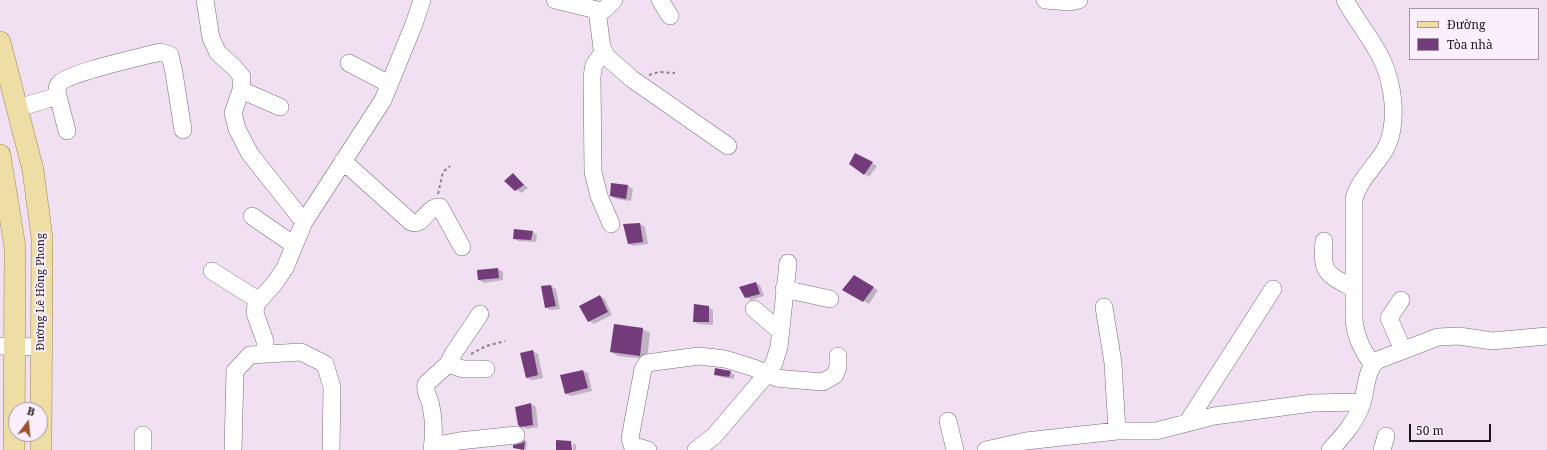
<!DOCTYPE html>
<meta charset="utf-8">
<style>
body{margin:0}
#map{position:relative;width:1547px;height:450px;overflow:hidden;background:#f0e0f2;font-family:"Noto Serif",serif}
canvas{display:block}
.legend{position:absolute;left:1409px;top:8px;width:130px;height:52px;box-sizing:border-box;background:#fbeefd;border:1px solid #a197a3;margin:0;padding:5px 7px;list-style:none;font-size:12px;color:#1b151b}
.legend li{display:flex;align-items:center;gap:8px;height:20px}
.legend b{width:20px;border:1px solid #a197a3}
.north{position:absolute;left:8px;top:402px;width:40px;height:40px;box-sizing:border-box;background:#fbeefd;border:1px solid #a197a3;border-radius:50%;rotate:16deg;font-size:11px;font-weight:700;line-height:16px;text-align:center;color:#1b151b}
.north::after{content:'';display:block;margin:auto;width:14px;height:18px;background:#9b552c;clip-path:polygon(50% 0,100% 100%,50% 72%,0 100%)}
.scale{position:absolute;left:1409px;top:424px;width:82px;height:18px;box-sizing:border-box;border:2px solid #1b151b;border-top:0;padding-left:5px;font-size:12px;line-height:14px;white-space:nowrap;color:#1b151b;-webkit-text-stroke:3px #fbeefd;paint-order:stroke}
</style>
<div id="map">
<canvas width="1547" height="450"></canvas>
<ul class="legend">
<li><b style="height:5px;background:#eedda4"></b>Đường</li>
<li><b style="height:11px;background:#743b7b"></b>Tòa nhà</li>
</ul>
<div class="north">B</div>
<div class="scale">50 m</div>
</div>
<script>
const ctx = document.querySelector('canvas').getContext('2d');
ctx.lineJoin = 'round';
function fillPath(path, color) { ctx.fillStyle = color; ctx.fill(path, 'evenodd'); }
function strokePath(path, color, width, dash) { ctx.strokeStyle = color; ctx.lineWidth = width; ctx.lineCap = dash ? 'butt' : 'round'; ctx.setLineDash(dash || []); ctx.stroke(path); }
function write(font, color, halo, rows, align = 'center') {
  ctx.font = font + ' "Noto Serif",serif'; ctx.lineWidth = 4; ctx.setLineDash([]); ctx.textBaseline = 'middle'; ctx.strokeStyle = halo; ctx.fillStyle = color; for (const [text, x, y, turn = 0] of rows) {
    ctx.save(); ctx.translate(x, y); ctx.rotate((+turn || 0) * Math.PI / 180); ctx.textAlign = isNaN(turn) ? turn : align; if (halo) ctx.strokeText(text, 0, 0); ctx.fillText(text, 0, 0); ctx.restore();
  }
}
const shadow = new Path2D(`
 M856 154 877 166 869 177 850 164Z
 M513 174 528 188 521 193 506 181Z
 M612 184 628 186 633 189 631 201 616 199 611 196Z
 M640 224 645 227 648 244 633 246 628 243Z
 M533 232 537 235 536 242 518 241 514 238Z
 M498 269 503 272V280L484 283 479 280Z
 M854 277 878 290 869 304 843 289Z
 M756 283 760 285 764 296 751 300 746 297Z
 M551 286 556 289 560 309 550 310 546 307Z
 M600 296 605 299 612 315 594 324 589 321Z
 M708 307 713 310V325L698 324 694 321Z
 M642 329 650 333 647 359 618 356 611 352Z
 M533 351 538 354 543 378 532 380 527 378 521 354Z
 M583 371 588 373 592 391 571 396 566 394Z
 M730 372 735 375 733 379 720 377 715 374Z
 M531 404 536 407 538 427 527 429 519 425Z
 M525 441 527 442 526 450 516 448Z
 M573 443 576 445V450H573Z`);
const building = new Path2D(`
 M855 153 873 162 864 175 849 164Z
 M513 173 524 185 515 191 504 181Z
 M611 183 628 185 626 199 610 196Z
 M640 223 643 242 628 244 623 224Z
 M514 229 533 231 531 240 513 239Z
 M498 268 499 278 478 280 477 270Z
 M854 275 874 287 863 302 842 290Z
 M756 282 760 294 745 298 739 287Z
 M551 285 556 306 545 308 541 286Z
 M600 295 608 312 588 322 579 306Z
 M694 304 709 306V322H693Z
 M614 324 643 328 640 356 610 352Z
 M533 350 538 375 526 378 520 353Z
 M715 368 731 371 729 377 714 375Z
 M583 370 588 388 565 394 560 375Z
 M531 403 533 425 521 427 518 425 515 407Z
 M525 440 524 450 513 448V445L522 443Z
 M556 440 571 441 572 450H556Z`);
const path = new Path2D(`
 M649 75 659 72 675 73
 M438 194 443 172 450 166
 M471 354 486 346 505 341`);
const minor = new Path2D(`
 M205 0 211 38 218 53 234 67 242 77 241 90 233 113 237 129 250 154 304 222
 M555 0 597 10H604L614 0
 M660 0 670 16
 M1045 0 1070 2 1079 0
 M1345 0C1367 39 1389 55 1393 103 1394 118 1393 134 1386 148 1377 165 1359 179 1354 199V320C1356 338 1362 349 1372 364
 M597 10 602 48 607 57 632 79 728 146
 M603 52 594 65 592 76 593 172 599 196 611 224
 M349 63 389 84
 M241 90 280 107
 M58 96 67 131
 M18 108 58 96C57 92 56 88 59 84 67 73 142 57 160 52L170 55 174 73 183 130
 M343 161 411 222C423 227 427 206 440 207L462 247
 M252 216 294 245
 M1324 241C1321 274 1327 274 1354 289
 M212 271 258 300
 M784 289 830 299
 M1401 300 1389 318 1403 350
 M1104 307 1113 363 1117 431
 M754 309 780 331
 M0 346 42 347
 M265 354V341L255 313 256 304 274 284 285 268 304 222 383 100 414 24 422 0
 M448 364 463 369H486
 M948 421 955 450
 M1187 423 1273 289
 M143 435V450
 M432 446 459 441 516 435
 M233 450 235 371 250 355 301 352 325 364 332 387 331 450
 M432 450C434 436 434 420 431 406 430 398 424 392 426 384L448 364 453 354 480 314
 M648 450 632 445 630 438 643 369 647 363 699 356 725 359 754 368 777 378 786 379 823 382 835 375 838 367V356
 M696 450 714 436 767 374 774 363 779 347 788 263
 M986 450 1026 441 1117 431H1156L1214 416 1313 403 1360 402 1363 400
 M1330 450C1342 437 1353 425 1360 409 1367 394 1364 370 1378 360L1438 337 1459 336 1492 341 1547 336
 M1382 450 1386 436`);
const major = new Path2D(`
 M0 42 33 170 42 238 41 450
 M0 155 15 247 14 450`);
const streetNames = [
 ["Đường Lê Hồng Phong",41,292,-90]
];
fillPath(shadow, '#0003');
fillPath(building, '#743b7b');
strokePath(minor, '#796b7b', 18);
strokePath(major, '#9d884d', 22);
strokePath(path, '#8a7f8b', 2, [3, 3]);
strokePath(minor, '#fff', 17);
strokePath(major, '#eedda4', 21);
write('11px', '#1b151b', '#fbeefd', streetNames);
</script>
